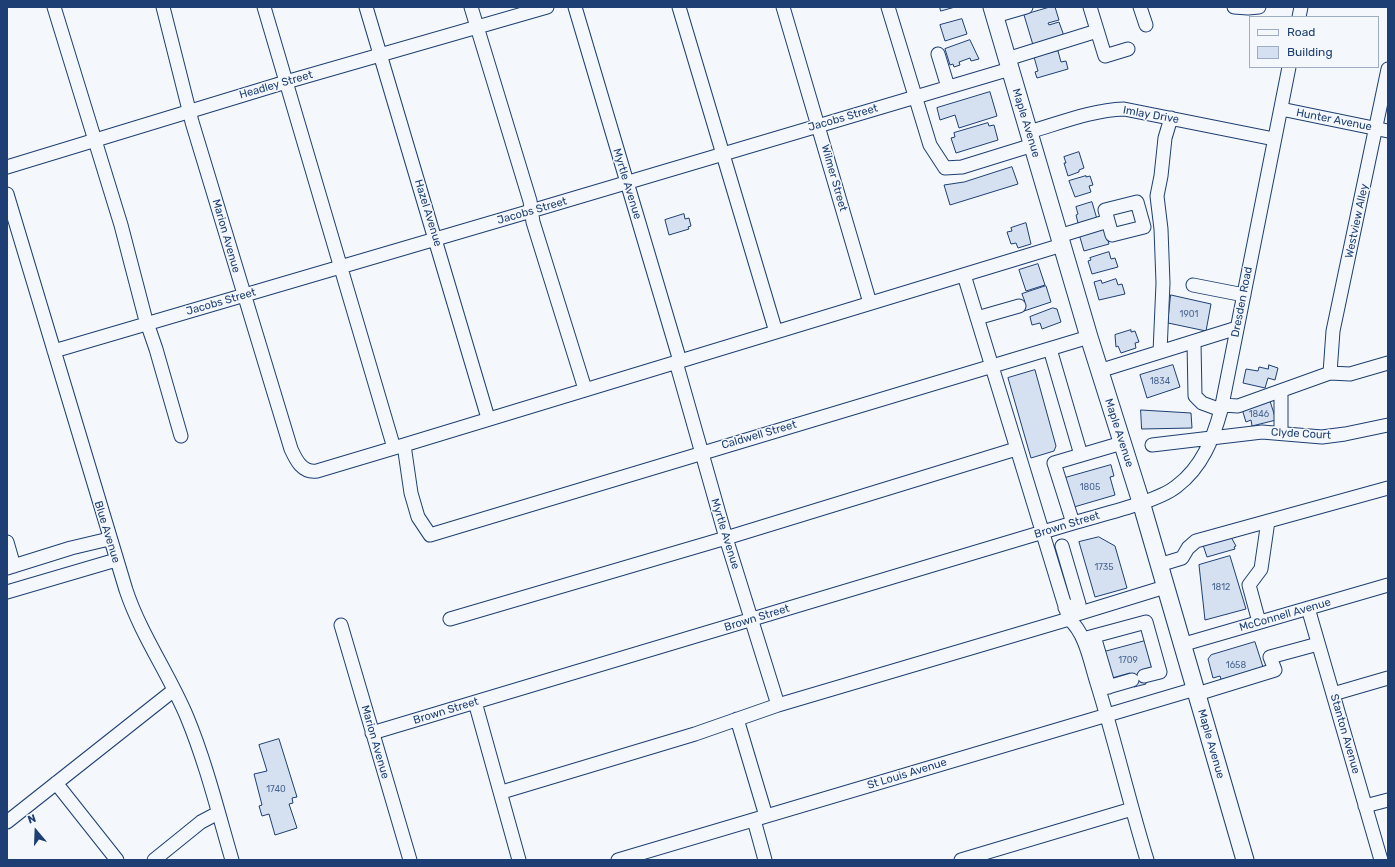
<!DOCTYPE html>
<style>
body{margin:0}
#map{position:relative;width:1395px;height:867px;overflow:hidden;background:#f4f7fb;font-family:Rubik,sans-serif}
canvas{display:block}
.frame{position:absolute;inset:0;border:8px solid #1d3f73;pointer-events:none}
.legend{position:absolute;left:1249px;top:16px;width:130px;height:52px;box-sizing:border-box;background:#f4f7fb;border:1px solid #9eadc5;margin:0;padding:5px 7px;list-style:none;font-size:12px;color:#1d3f73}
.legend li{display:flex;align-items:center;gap:8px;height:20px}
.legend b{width:20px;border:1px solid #9eadc5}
.north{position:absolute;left:16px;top:811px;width:40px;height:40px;-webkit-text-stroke:3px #f4f7fb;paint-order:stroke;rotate:341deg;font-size:11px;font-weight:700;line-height:16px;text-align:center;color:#1d3f73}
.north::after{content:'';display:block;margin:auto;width:14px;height:18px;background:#1d3f73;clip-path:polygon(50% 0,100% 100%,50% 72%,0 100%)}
</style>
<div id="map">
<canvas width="1395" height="867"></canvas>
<div class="frame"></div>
<ul class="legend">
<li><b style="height:5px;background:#f4f7fb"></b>Road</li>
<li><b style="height:11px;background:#d5e0f0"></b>Building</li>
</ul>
<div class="north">N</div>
</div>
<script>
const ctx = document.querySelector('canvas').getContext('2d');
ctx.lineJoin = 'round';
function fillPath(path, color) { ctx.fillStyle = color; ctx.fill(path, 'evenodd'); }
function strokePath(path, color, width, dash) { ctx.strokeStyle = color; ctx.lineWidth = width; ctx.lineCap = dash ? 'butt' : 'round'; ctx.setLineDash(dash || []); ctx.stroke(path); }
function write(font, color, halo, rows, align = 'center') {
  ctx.font = font + ' Rubik,sans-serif'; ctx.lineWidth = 3; ctx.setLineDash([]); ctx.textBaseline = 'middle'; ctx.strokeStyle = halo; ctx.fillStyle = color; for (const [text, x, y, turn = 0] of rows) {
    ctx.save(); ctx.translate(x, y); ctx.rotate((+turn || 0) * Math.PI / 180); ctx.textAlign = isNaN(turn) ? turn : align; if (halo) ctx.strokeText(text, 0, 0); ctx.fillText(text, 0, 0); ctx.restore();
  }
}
const building = new Path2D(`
 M940 7H955L941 11Z
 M1050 7H1055L1059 20 1048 23 1049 25 1059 22 1064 36 1033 45 1024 15Z
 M962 19 967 34 945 41 940 25Z
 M970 40 979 59 971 61 970 58 959 62 960 65 954 67 953 64 950 65 945 49Z
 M1058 51 1061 62 1066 61 1068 69 1037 78 1035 72 1038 71 1034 57Z
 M990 92 997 116 959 128 955 115 940 120 937 108Z
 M988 123 989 126 994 125 998 140 956 153 951 138 955 137 954 133Z
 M1079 152 1084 168 1079 170V172L1068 176 1064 163H1066L1064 157Z
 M1012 167 1018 184 950 205 944 185 964 182Z
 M1086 176V177L1090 176 1093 185 1089 186 1091 192 1075 197 1069 181Z
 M1092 202 1097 219 1078 223 1076 215 1078 214 1076 207Z
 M684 214 685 219 689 218 691 226 688 227 689 229 669 235 665 220Z
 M1026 223 1031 244 1018 248 1016 243 1011 244 1007 232 1012 231 1011 228Z
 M1104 227 1109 244 1084 251 1079 234Z
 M1109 252 1111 259 1115 258 1118 267 1092 274 1088 261 1091 260 1090 258Z
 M1038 264 1045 285 1026 291 1019 270Z
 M1116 279 1118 285 1122 284 1125 294 1099 300 1094 282 1101 280 1102 283Z
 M1046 286 1051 302 1024 311 1021 303 1025 302 1022 294Z
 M1171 295 1211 304 1206 331 1168 323Z
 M1053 308 1057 309 1061 322 1042 329 1040 323 1032 325 1030 317Z
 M1131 330V332L1135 331 1139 342 1135 343 1136 348 1121 353 1118 346 1116 347 1115 335Z
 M1173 365 1180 387 1147 398 1140 375Z
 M1269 365 1278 368 1275 380 1268 378 1265 388 1243 383 1246 369 1258 371 1259 367 1268 369Z
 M1035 370 1056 446 1054 451 1031 458 1008 378Z
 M1270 401 1276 420 1252 426 1251 420 1246 422 1242 409Z
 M1141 410 1191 413 1192 428 1142 429Z
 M1111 465 1114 476 1110 477 1115 495 1074 507 1065 478Z
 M1099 537 1115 546 1127 588 1095 597 1079 542Z
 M1231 537 1236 546 1234 547 1235 549 1207 557 1203 545Z
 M1230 556 1246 609 1205 620 1199 565Z
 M1145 641 1152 667 1142 670 1146 684 1134 687 1130 673 1112 678 1104 652Z
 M1255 642 1264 670 1222 682 1220 676 1213 678 1208 659 1211 655Z
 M279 739 297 797 292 798 293 803 289 804 297 828 275 835 269 814 262 816 259 806 262 805 254 774 267 771 259 745Z`);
const minor = new Path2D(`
 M54 7 121 225 145 317 156 349 181 436
 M163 7 192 122 291 449C296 460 302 473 317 471L404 445 1062 245
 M264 7 394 448
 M366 7 488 418
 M471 7 530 201 533 222 585 389
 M575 7 680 361
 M679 7 776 332
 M783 7 870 303
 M888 7 930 145 945 168 962 167 1033 145
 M1090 7 1105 56 1128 49
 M1140 7 1146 25
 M1234 7 1248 8 1259 7
 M995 16 1026 7
 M1299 17 1301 7
 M938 54 948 87
 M1007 59 1097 31
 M1281 109 1388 131
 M1029 132C1060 123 1092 110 1124 109L1274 139
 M7 167 286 82 547 7
 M7 194 126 590C141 635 169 674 187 717 206 763 218 812 232 860
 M1137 202 1144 227 1112 235 1105 210Z
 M1059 236 1108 221
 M964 275 1069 619C1086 634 1090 661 1097 683 1115 741 1129 801 1147 860
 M1193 285 1244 295
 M977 318 1019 306
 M1194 342 1195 396 1202 403 1221 410
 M1050 349 1081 455
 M54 351 531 211 1010 69
 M1160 352 1163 283 1161 229 1157 196 1161 176 1165 138 1171 118
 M676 362 726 538 778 705
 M1099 371 1237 328
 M1330 373 1333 331 1388 69
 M1222 405 1238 406 1330 373 1350 374 1388 363
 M1281 432V392
 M404 445 411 493 418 517 430 535 1089 337
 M1152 445 1262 432 1322 437 1345 434 1388 425
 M1073 523 1054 463 1122 443
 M7 542 14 566
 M1062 546 1079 604 1065 608
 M1159 565 1182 558 1188 548 1196 541 1388 488
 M7 568 71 548 109 539
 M7 592 116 560
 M1308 608 1381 860
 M450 619 726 538 1016 449
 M1259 622 1249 585 1261 569 1268 521
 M341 625 410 860
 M1094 636 1109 687
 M1083 639 1146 622 1160 672 1144 676
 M1181 645 1388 585
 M1101 689 1132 680
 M1197 694 1275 670 1270 657 1318 644
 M1333 694 1388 678
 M475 702 519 860
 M737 719 766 816
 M372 733 1073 523C1099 515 1158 502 1177 486 1202 467 1213 439 1221 410L1289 67
 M56 783 117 860
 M502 792 695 734 778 705 1069 619 1074 615 1165 587
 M1365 806 1388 800
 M754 820 765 860
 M7 822 174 690
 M154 860 201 822 218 813
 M618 860 1195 689
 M961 860 1132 809`);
const major = new Path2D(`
 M992 7 1089 337 1141 502 1245 860`);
const numberNames = [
 ["1901",1189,314],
 ["1834",1160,381],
 ["1846",1259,414],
 ["1805",1090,487],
 ["1735",1104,567],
 ["1812",1221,587],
 ["1709",1128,660],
 ["1658",1236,665],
 ["1740",276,789]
];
const streetNames = [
 ["Headley Street",276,85,-16],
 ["Imlay Drive",1151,115,10],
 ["Jacobs Street",843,118,-16],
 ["Hunter Avenue",1334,120,11],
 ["Maple Avenue",1026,123,73],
 ["Wilmer Street",834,178,74],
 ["Myrtle Avenue",627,184,73],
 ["Jacobs Street",532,211,-16],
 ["Hazel Avenue",428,213,73],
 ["Westview Alley",1357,221,-78],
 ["Marion Avenue",226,236,74],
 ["Jacobs Street",221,302,-16],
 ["Dresden Road",1242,302,-79],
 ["Maple Avenue",1119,433,72],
 ["Clyde Court",1301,434,3],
 ["Caldwell Street",759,435,-16],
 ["Brown Street",1067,525,-17],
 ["Blue Avenue",107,532,73],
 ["Myrtle Avenue",725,534,73],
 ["McConnell Avenue",1285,615,-16],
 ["Brown Street",757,618,-17],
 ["Brown Street",446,711,-17],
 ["Stanton Avenue",1345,734,74],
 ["Marion Avenue",375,742,74],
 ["Maple Avenue",1211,744,74],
 ["St Louis Avenue",907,774,-17]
];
fillPath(building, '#d5e0f0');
strokePath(building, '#1d3f73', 1);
strokePath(minor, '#1d3f73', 15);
strokePath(major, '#1d3f73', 19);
strokePath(minor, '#f4f7fb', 13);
strokePath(major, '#f4f7fb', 17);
write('9px', '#4b6792', null, numberNames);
write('11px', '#1d3f73', '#f4f7fb', streetNames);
</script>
